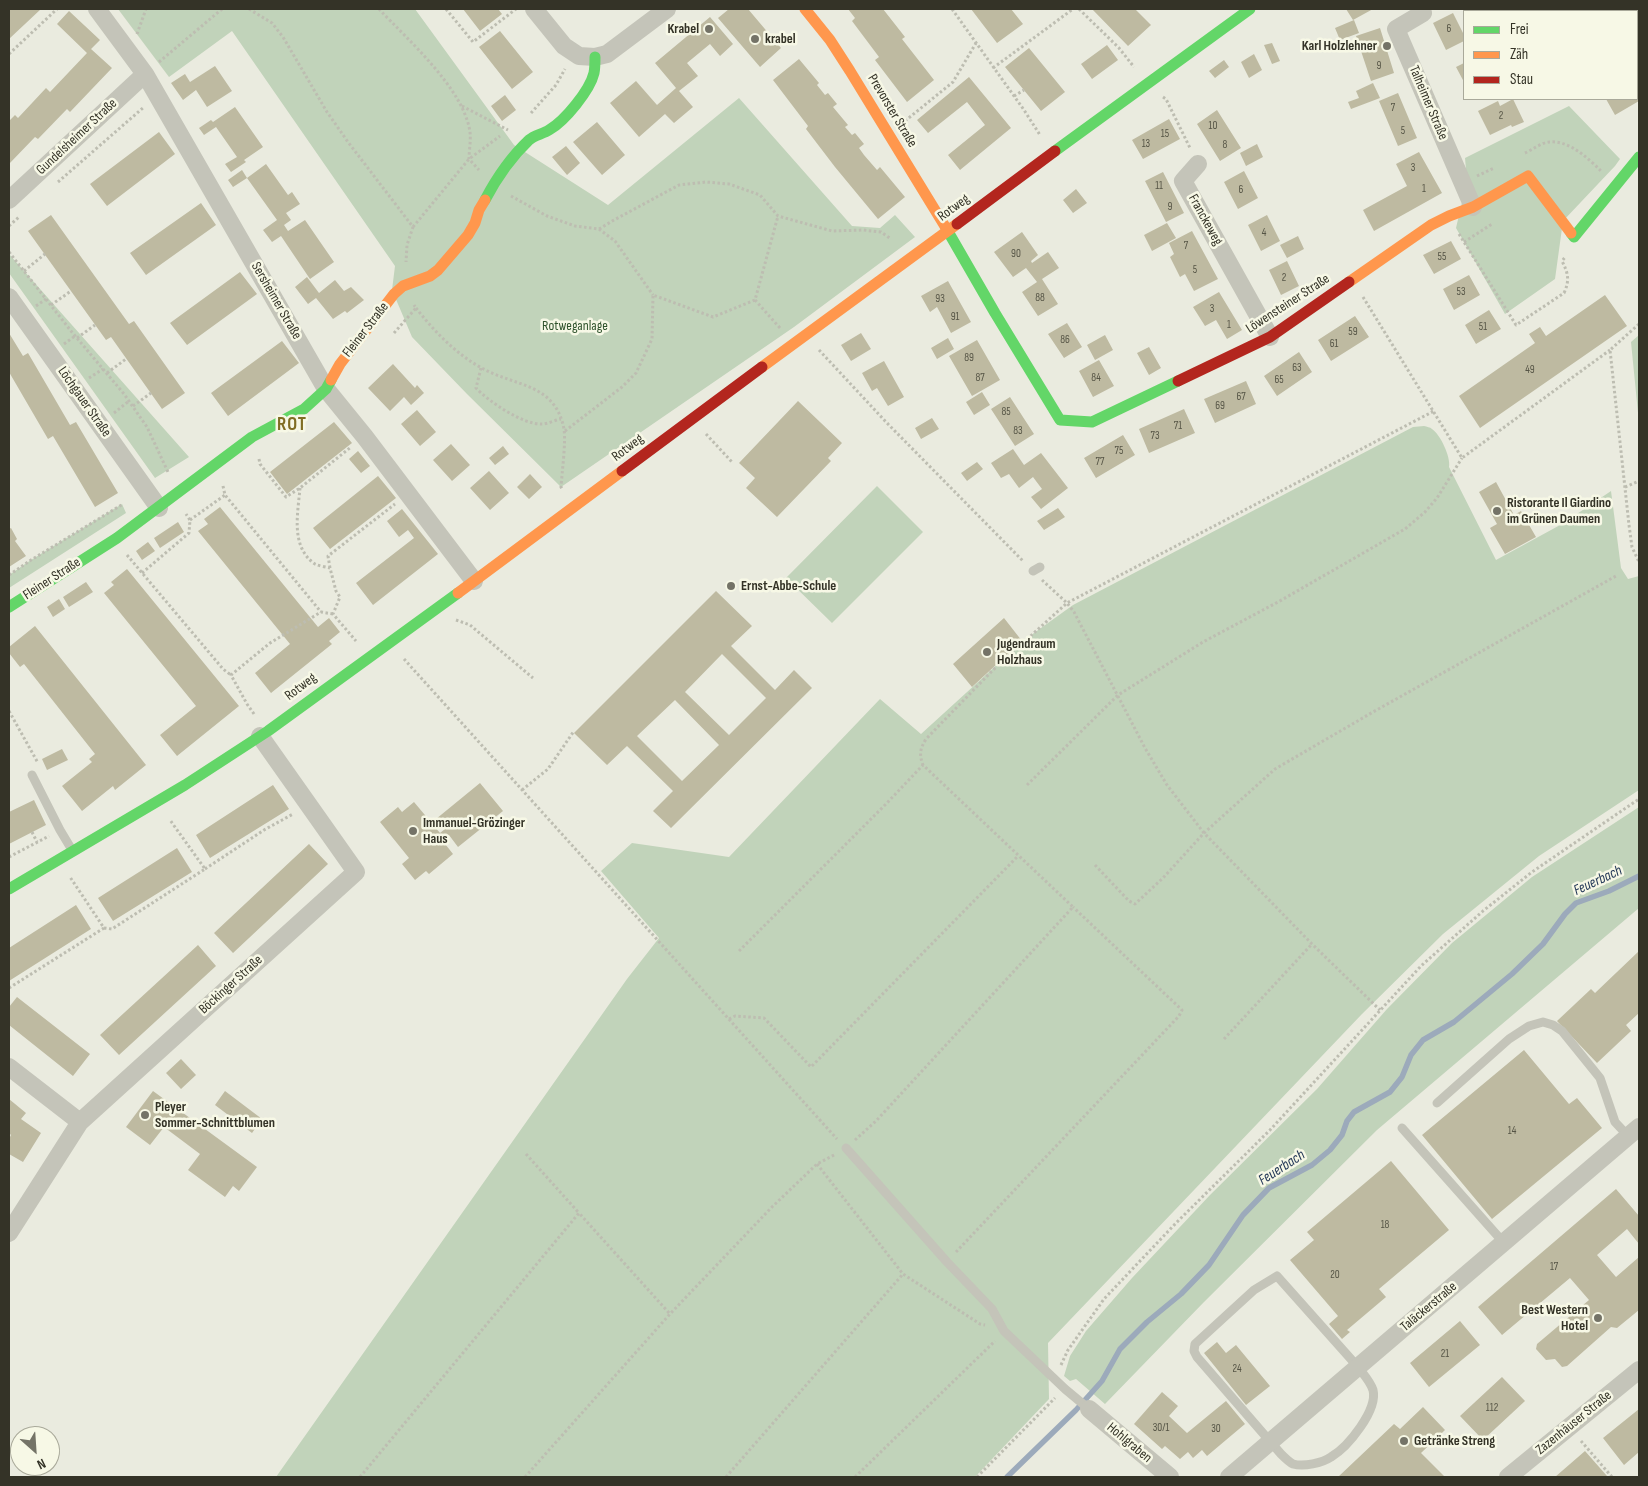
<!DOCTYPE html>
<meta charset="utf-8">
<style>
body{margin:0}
#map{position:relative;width:1648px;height:1486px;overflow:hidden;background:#eaebdf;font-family:"Sofia Sans Condensed",sans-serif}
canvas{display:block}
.frame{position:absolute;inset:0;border:10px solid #343327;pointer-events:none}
.legend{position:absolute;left:1463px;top:10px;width:175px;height:90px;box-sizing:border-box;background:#f7f8e6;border:1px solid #a9a99a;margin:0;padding:6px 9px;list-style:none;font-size:15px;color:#343327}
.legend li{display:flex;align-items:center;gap:10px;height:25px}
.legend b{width:25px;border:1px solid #a9a99a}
.north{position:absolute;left:10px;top:1426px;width:50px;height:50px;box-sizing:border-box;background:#f7f8e6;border:1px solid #a9a99a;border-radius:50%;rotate:154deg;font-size:14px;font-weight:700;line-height:20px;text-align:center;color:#343327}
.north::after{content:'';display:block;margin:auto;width:18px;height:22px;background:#747367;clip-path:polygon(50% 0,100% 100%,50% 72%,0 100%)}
</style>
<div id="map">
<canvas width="1648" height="1486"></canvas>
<div class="frame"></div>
<ul class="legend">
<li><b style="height:6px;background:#63d668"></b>Frei</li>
<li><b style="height:6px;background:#ff974d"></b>Zäh</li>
<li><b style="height:6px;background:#b3261e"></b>Stau</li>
</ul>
<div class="north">N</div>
</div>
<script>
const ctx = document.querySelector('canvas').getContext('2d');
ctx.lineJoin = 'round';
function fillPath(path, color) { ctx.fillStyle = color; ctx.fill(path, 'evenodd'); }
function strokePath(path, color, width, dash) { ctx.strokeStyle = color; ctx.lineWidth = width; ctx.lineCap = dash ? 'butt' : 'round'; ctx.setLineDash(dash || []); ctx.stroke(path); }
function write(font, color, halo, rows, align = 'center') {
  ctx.font = font + ' "Sofia Sans Condensed",sans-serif'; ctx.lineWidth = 5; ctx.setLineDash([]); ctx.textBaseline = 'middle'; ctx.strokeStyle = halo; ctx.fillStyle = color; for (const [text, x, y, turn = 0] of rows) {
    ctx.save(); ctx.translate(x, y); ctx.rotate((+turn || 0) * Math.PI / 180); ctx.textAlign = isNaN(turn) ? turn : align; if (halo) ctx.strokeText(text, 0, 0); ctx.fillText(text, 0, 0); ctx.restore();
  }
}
const green = new Path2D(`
 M118 9H415L514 145 608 205 739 98 852 226 880 228 895 215 915 237 794 327 561 487 467 394 412 337 392 290 395 266 232 31 169 77Z
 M1569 106 1620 159 1615 166 1563 221 1555 279 1505 314 1456 228 1467 181 1465 158Z
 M9 254 189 457 155 478 9 273Z
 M1639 335V423L1631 342Z
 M1424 426C1427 427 1430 427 1432 429 1440 434 1451 457 1449 467L1496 560 1562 524 1611 491 1621 568 1628 579 1639 576V790L1539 856 1443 934 1362 1014 1048 1343 1049 1399 975 1477H276L627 979 659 938 601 871 632 843 729 857 880 699 921 734 1023 641 1073 605 1413 427Z
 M877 486 923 532 832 623 786 578Z
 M122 504 126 513 9 588V575L31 560Z
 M1639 807V908L1377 1130 1204 1302 1105 1404 1076 1379 1070 1381 1064 1376 1070 1356 1086 1331 1132 1278 1210 1195 1317 1089 1387 1009 1452 943 1532 877Z`);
const stream = new Path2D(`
 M1007 1477 1076 1410 1102 1381 1120 1349 1147 1322 1181 1294 1209 1265 1243 1215 1269 1188 1312 1165 1330 1150 1342 1135 1347 1121 1354 1112 1390 1092 1402 1077 1411 1055 1423 1040 1454 1022 1512 974 1543 944 1565 914 1576 903 1609 891 1639 876`);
const building = new Path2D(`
 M9 9H41L9 39Z
 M463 9H498L502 14 480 31Z
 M729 9H748L781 48 760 67 718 18Z
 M848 9H883L905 37 902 39 934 80 907 102 875 60 879 57 852 21 855 18Z
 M971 9H1011L1023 24 997 43Z
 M1092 9H1135L1151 25 1128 46Z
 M1346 9H1373L1353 20Z
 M1562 9H1594L1596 11H1564Z
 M69 11 100 40 91 49 112 68 70 112 67 109 38 139 35 137 9 164V121L15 115 18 118 46 88 50 92 87 53 57 24Z
 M1453 13 1464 35V41L1446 50 1433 23Z
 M710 17 733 44 720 56 710 44 687 63 698 76 679 91 693 107 674 123 665 114 639 137 610 103 636 81 657 105 676 88 655 63Z
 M1354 20 1359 33 1340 40 1335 28Z
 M1380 28 1394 73 1371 81 1356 36Z
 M500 31 533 72 512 89 479 47Z
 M1272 43 1280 61 1272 64 1264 45Z
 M1107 45 1118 60 1092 79 1081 64Z
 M1029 48 1065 92 1041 111 1005 67Z
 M1254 54 1262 70 1249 78 1241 62Z
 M799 59 819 83 817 85 825 95 828 93 837 104 833 107 848 125 845 127 852 135 855 133 864 144 859 148 864 155 877 170 880 167 905 197 878 219 835 167 806 129 808 126 773 80Z
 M1224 60 1229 67 1215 78 1209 71Z
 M1464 63V82L1456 67Z
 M215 66 232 91 207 107 196 90 183 100 171 83 185 74 190 82Z
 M969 77 1011 128 960 170 948 155 985 125 967 102 928 133 917 120Z
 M1373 83 1380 98 1351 109 1348 102 1359 98 1356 91Z
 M1637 83 1639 88V101L1615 115 1606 99H1637Z
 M1398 93 1417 138 1398 146 1379 101Z
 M505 95 516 110 502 121 491 106Z
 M1513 99 1524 122 1512 127 1511 125 1490 135 1478 111 1498 101 1500 106Z
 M235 107 263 147 244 160 246 162 231 172 225 164 237 157 216 127 204 135 199 128 211 120 213 122Z
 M1217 110 1241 148 1220 161 1197 124Z
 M1169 119 1180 139 1143 159 1132 140Z
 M597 122 625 155 602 175 573 142Z
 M159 132 175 154 107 206 90 184Z
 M1257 144 1263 157 1246 166 1240 153Z
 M566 146 580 163 567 175 552 157Z
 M1419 152 1442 193 1374 231 1363 210 1407 186 1396 164Z
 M266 164 288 195 292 192 300 204 286 213 291 220 284 225 288 231 305 220 334 262 310 279 281 236 272 242 263 230 277 220 247 178 233 187 228 180 242 170 247 178Z
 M1244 171 1258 198 1238 209 1224 182Z
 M1163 172 1184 213 1166 222 1145 181Z
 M1076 189 1087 203 1073 213 1063 200Z
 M201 203 216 225 146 275 130 253Z
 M51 215 129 324 134 321 185 393 162 409 111 337 106 340 28 231Z
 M1267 215 1280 241 1261 251 1248 225Z
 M1167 223 1176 238 1152 251 1144 235Z
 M1192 231 1218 279 1194 291 1185 274 1180 277 1170 257 1174 254 1169 243Z
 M1022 232 1038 255 1031 261 1032 263 1048 252 1059 268 1042 279 1058 304 1038 316 1022 292 1037 282 1026 268 1013 277 994 252Z
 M1298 236 1304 249 1287 258 1280 245Z
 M1451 241 1461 259 1434 274 1423 255Z
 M1287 261 1299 286 1281 295 1269 270Z
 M240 272 257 294 187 345 170 323Z
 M1469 275 1480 295 1454 310 1443 289Z
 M307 277 319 293 335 280 344 291 351 287 364 300 347 313 345 311 333 319 316 298 308 304 295 287Z
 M948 281 971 322 951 333 937 307 930 312 921 296Z
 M1219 292 1242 330 1227 339 1216 320 1205 326 1193 307Z
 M1605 295 1627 326 1480 428 1459 396 1535 343 1529 334 1540 327 1546 336Z
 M1489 310 1501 329 1476 344 1465 325Z
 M1355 316 1369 337 1331 361 1318 340Z
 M1067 323 1082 347 1064 358 1048 334Z
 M9 333 23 356 28 353 70 425 76 422 118 493 95 507 53 436 48 439 9 372Z
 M861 333 871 349 851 361 841 345Z
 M1105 335 1113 350 1095 360 1087 345Z
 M948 338 954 349 937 359 931 348Z
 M977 340 1000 380 972 396 949 356Z
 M282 341 299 363 228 416 211 393Z
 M1149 347 1161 368 1149 375 1137 353Z
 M1299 352 1312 372 1277 396 1264 376Z
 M1099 360 1114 386 1093 397 1079 371Z
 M884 361 904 397 888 406 877 388 872 391 862 373Z
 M393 364 415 388 417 385 424 393 411 405 404 397 390 411 368 388Z
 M1246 381 1256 404 1215 423 1204 399Z
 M982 392 990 405 974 415 966 402Z
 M1010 397 1034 434 1015 446 991 409Z
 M798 401 842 443 828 458 831 461 777 517 746 488 755 478 739 463Z
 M1184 409 1195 433 1149 453 1139 429Z
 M417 410 436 432 420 446 401 424Z
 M932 418 939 429 921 439 915 428Z
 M334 422 352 443 287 494 270 472Z
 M1123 435 1135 455 1096 478 1084 458Z
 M451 444 470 465 452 481 433 460Z
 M503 446 509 454 495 465 489 458Z
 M1013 449 1024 465 1041 453 1068 488 1041 509 1031 497 1042 489 1033 477 1019 488 1009 474 1001 478 991 463Z
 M358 451 370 466 361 473 349 459Z
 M977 462 983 469 967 481 961 473Z
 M489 471 509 493 490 510 470 488Z
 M530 474 542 487 529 499 517 487Z
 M378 476 396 498 330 549 313 528Z
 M1496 482 1514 515 1521 511 1536 537 1505 554 1490 528 1497 524 1479 492Z
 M220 507 318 627 329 618 340 632 329 641 332 644 271 693 255 673 290 644 198 531 208 524 204 519Z
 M1058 508 1065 517 1044 530 1037 521Z
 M402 509 438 554 373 605 356 583 414 538 408 530 399 537 387 521Z
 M178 522 184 532 160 548 154 538Z
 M11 528 17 539 15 541 26 556 9 567V529Z
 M148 542 155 551 142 560 136 551Z
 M127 569 239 706 177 756 160 735 196 706 104 593 114 585 111 582Z
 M86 582 93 592 69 607 63 597Z
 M716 591 752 626 731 646 775 690 794 670 812 688 671 828 653 811 673 791 627 746 607 765 574 733ZM722 654 766 698 729 735 685 692ZM675 700 719 745 682 781 637 736Z
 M59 599 65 609 53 617 47 607Z
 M1004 618 1022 641 972 687 953 664Z
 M35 626 146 765 115 790 113 786 82 811 62 786 92 762 89 759 95 754 24 664 20 667 9 653V647Z
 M62 749 68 760 47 770 42 759Z
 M480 783 503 811 458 847 449 835 442 840 453 854 429 874 426 871 415 880 402 864 409 858 380 822 398 807 402 812 414 802 440 833 445 829 436 819Z
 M273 785 289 809 210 858 196 835Z
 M34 800 46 825 9 844V812Z
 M309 844 328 864 233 953 214 933Z
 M177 848 192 872 113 921 98 898Z
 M76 905 91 929 9 981V948Z
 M198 945 216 966 119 1055 100 1035Z
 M1639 951V1013L1626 1025 1631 1031 1597 1063 1557 1021 1591 989 1595 993Z
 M17 997 90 1054 73 1076 9 1025V1007Z
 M1524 1050 1569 1104 1577 1098 1602 1128 1492 1219 1422 1135Z
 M181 1059 196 1075 181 1089 166 1073Z
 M153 1091 257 1167 239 1191 233 1186 225 1197 188 1170 200 1154 164 1127 150 1145 126 1127Z
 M225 1091 262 1119 252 1133 215 1105Z
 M9 1099 26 1113 21 1119 41 1133 23 1162 9 1154V1139L11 1135 9 1133Z
 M1391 1161 1449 1230 1379 1289 1386 1297 1347 1330 1350 1332 1342 1339 1329 1324 1338 1316 1290 1260 1314 1240 1307 1232Z
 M1616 1189 1639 1216V1244L1627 1229 1597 1255 1616 1277 1639 1257V1310L1617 1328 1611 1327 1567 1366 1562 1367 1555 1359 1546 1360 1536 1349 1537 1344 1589 1300 1570 1278 1502 1335 1478 1307Z
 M1460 1321 1480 1345 1429 1387 1410 1363Z
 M1217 1342 1226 1353 1236 1345 1270 1386 1246 1405 1204 1353Z
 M1502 1377 1525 1401 1483 1440 1460 1416Z
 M1162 1392 1178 1406 1169 1416 1187 1433 1226 1401 1245 1424 1207 1456 1202 1450 1193 1458 1188 1452 1180 1459 1165 1446 1162 1449 1134 1424Z
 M1423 1407 1445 1430 1421 1453 1445 1477H1338L1394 1424 1400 1429Z
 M1639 1409V1452L1624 1465 1603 1438Z
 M1585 1451 1607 1476 1605 1477H1555Z`);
const path = new Path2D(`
 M249 9 272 23 283 37 327 112 348 142 413 227 407 245 406 262
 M379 9C408 40 464 89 470 132 471 141 469 151 469 159L479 170
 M446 9 473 42 516 9
 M952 9 1024 110 1040 135
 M1079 9 1119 48 1134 67
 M137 34 146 9
 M9 54 57 9
 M159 62 222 9
 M993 68 1073 9
 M1014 96 1024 90
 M1163 97 1166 99 1190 148
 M462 106 508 130
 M531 113 556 85 565 69
 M905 121 953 82 976 43
 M1525 153C1532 150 1542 142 1550 142 1569 140 1589 159 1601 171
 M1477 176 1494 168
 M58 182 144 107
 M511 196 547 216 575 226 599 229 615 241 653 295
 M9 226 20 216
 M413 227 469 159 500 136
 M599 229 614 220 679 185 706 182 729 184 760 195 778 216 832 231 863 230 881 232 891 239
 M1459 234 1516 325 1564 293C1570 280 1568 273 1562 261L1566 256
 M1464 242 1492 224
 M9 252 71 331 124 394 147 427 168 472
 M24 271 45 254
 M1363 297 1462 458 1610 350
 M755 300 780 328
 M51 305 71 291
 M36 306 46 299
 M416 308C434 331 455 353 480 367 514 387 555 382 564 429 566 442 562 472 561 487L562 489
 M1639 324 1610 350 1629 525 1632 547 1639 562
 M394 333 416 308 414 305
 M77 338 95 325
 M64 344 75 336
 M819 350 886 422 1023 561
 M481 368 476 388C488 401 523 425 542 424 548 424 555 420 561 419
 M107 373 126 359
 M89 378 103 369
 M133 406 151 393
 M114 413 129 401
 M565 431 622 387 636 373 652 339 653 295 713 317 755 300 778 216
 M706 434 732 462
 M259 459 260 464 286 497 300 488 351 447
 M223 486 225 495 321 612
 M1625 487 1639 481
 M300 488C298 513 290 547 315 564 319 566 326 567 330 568L336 591 340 597 333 614 356 641
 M190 520 225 495
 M127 555 223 669 231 675
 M330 568 328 556 395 504
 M142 573 189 533 190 520 186 514
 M9 575 31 560 123 504
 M1042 580 1067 603 1074 612 1145 748 1167 785 1204 833 1312 944 1380 1010
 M456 620 470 625 533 678
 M404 659 837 1139
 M9 711 38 763
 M254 714 247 704 231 675 270 643 321 612 333 614
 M1027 785 1118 695 1203 642 1278 602 1405 529 1425 512 1437 498 1462 458
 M522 790 548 769 574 731
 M32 832 37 842
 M9 857 49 836
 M1095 865 1129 901 1135 904 1163 878 1204 833 1275 769 1373 712 1616 576
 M205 869 264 830 293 814
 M104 928 112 929 205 869 170 820
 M739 951 886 804 923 765
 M9 988 104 928 70 877
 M729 1019 735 1016 764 1018 811 1067 1018 856
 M1224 1039 1312 944
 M855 1140 876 1121 1073 907 923 765C919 754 920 749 926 739L993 670 1067 603 1434 411
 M526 1154 579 1213
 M817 1164 903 1274 980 1324 985 1325
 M956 1252 1179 1016 1182 1010 1073 907
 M1061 1365 1068 1350 1104 1299 1176 1223 1270 1130 1421 966 1483 911 1532 872 1639 799
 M1581 1441 1612 1477
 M360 1477 579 1213 670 1314
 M525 1477 670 1314 772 1207 817 1164 836 1154
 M726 1477 903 1274
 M855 1477 995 1341
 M977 1477 1055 1398`);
const lane = new Path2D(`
 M1033 571 1040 567
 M32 775 60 830 72 850
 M1437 1103 1509 1039 1529 1026 1543 1022 1553 1025 1562 1031 1600 1078 1615 1122 1629 1137
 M1402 1128 1504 1243
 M846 1148 947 1262 992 1309 1004 1331 1065 1389 1089 1409
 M1277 1276 1358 1367C1363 1374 1370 1381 1373 1390 1378 1410 1348 1447 1331 1457 1322 1463 1304 1467 1293 1464 1289 1462 1284 1457 1281 1454L1197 1357 1194 1351 1195 1344 1254 1290Z`);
const street = new Path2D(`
 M97 9 145 74 326 389 365 437 474 581
 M534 9 564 46 579 56 595 57 607 54 667 9
 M1619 9 1621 11
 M1423 13 1396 29 1473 207
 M1637 40 1639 44
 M1198 164 1183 181 1270 337
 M9 200 145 74
 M9 297 159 508
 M9 1067 80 1122
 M9 1233 80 1122 356 872 260 736
 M1089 1409 1170 1477
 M1229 1477 1639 1127
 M1508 1477 1639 1370`);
const fast = new Path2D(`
 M1055 151 1250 9
 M485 200C496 179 511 157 529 140 534 135 543 134 549 130 565 121 590 90 594 73 595 68 595 62 595 57
 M946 228 995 313 1060 420 1092 422 1178 381
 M1571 233 1574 237 1639 157
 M9 607 117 538 252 437 304 409 326 389 331 380
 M9 889 185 785 268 731 458 593`);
const slow = new Path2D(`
 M805 9 830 40 850 71 946 228
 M1349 282 1431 225 1449 216 1473 207 1528 176 1571 233
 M762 367 957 224
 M331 380 340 364 394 294 403 286 430 276 438 270 468 235 475 223 479 210 485 200
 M458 593 622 471`);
const jam = new Path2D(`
 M957 224 1055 151
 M1178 381 1270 337 1349 282
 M622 471 762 367`);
const markers = [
 [709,29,5,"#747367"],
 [755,39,5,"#747367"],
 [1387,46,5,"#747367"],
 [1497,511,5,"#747367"],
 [731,586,5,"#747367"],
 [987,652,5,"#747367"],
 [413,831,5,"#747367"],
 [145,1115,5,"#747367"],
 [1598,1318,5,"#747367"],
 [1404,1441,5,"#747367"]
];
const numberNames = [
 ["6",1449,29],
 ["9",1379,66],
 ["7",1393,108],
 ["2",1501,116],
 ["10",1213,126],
 ["5",1403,131],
 ["15",1165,134],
 ["13",1146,144],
 ["8",1225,145],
 ["3",1413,168],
 ["11",1159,186],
 ["1",1424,189],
 ["6",1241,190],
 ["9",1170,207],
 ["4",1264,233],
 ["7",1186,246],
 ["90",1016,254],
 ["55",1442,257],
 ["5",1195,270],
 ["2",1284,278],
 ["53",1461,292],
 ["88",1040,298],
 ["93",940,299],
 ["3",1212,309],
 ["91",955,317],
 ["1",1229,325],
 ["51",1483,327],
 ["59",1353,332],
 ["86",1065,340],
 ["61",1334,344],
 ["89",969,358],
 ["63",1297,368],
 ["49",1530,370],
 ["87",980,378],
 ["84",1096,378],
 ["65",1279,380],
 ["67",1241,397],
 ["69",1220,406],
 ["85",1006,412],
 ["71",1178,426],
 ["83",1018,431],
 ["73",1155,436],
 ["75",1119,451],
 ["77",1100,462],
 ["14",1512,1131],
 ["18",1385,1225],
 ["17",1554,1267],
 ["20",1335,1275],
 ["21",1445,1354],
 ["24",1237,1369],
 ["112",1492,1408],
 ["30/1",1161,1428],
 ["30",1216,1429]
];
const poiNames = [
 ["Krabel",699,29,"right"],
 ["krabel",765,39],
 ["Karl Holzlehner",1377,46,"right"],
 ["Ristorante Il Giardino",1507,503],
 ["im Grünen Daumen",1507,519],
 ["Ernst-Abbe-Schule",741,586],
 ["Jugendraum",997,644],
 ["Holzhaus",997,660],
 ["Immanuel-Grözinger",423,823],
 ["Haus",423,839],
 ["Pleyer",155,1107],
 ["Sommer-Schnittblumen",155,1123],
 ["Best Western",1588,1310,"right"],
 ["Hotel",1588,1326,"right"],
 ["Getränke Streng",1414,1441]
];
const streetNames = [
 ["Talheimer Straße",1428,103,67],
 ["Prevorster Straße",892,111,59],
 ["Gundelsheimer Straße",77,137,-43],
 ["Rotweg",954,208,-36],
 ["Franckeweg",1205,220,61],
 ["Sersheimer Straße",276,301,60],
 ["Löwensteiner Straße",1288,304,-33],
 ["Fleiner Straße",366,330,-52],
 ["Löchgauer Straße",84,402,55],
 ["Rotweg",628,448,-37],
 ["Fleiner Straße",52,579,-33],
 ["Rotweg",301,687,-37],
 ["Böckinger Straße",231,985,-42],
 ["Taläckerstraße",1429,1307,-40],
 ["Zazenhäuser Straße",1574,1423,-39],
 ["Hohlgraben",1129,1443,40]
];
const parkNames = [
 ["Rotweganlage",575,326]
];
const waterNames = [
 ["Feuerbach",1598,881,-25],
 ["Feuerbach",1282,1168,-33]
];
const districtNames = [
 ["ROT",292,425]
];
fillPath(green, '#c1d3ba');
strokePath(stream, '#9caabb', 5.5);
fillPath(building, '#bebaa1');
strokePath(path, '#bdbdb1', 3, [2.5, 2.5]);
strokePath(lane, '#c4c4b9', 9);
strokePath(street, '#c4c4b9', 18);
strokePath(fast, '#63d668', 11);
strokePath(slow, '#ff974d', 11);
strokePath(jam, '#b3261e', 11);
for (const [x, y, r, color] of markers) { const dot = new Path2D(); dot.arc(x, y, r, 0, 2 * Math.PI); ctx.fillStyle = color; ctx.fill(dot); strokePath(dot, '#f7f8e6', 2); }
write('11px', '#565546', null, numberNames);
write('bold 14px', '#343327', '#f7f8e6', poiNames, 'left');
write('14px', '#343327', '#f7f8e6', streetNames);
write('14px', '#2f522c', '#f7f8e6', parkNames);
write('italic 15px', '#1e3354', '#f7f8e6', waterNames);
ctx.letterSpacing = '1px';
write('bold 19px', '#806d23', '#f7f8e6', districtNames);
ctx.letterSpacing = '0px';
</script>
